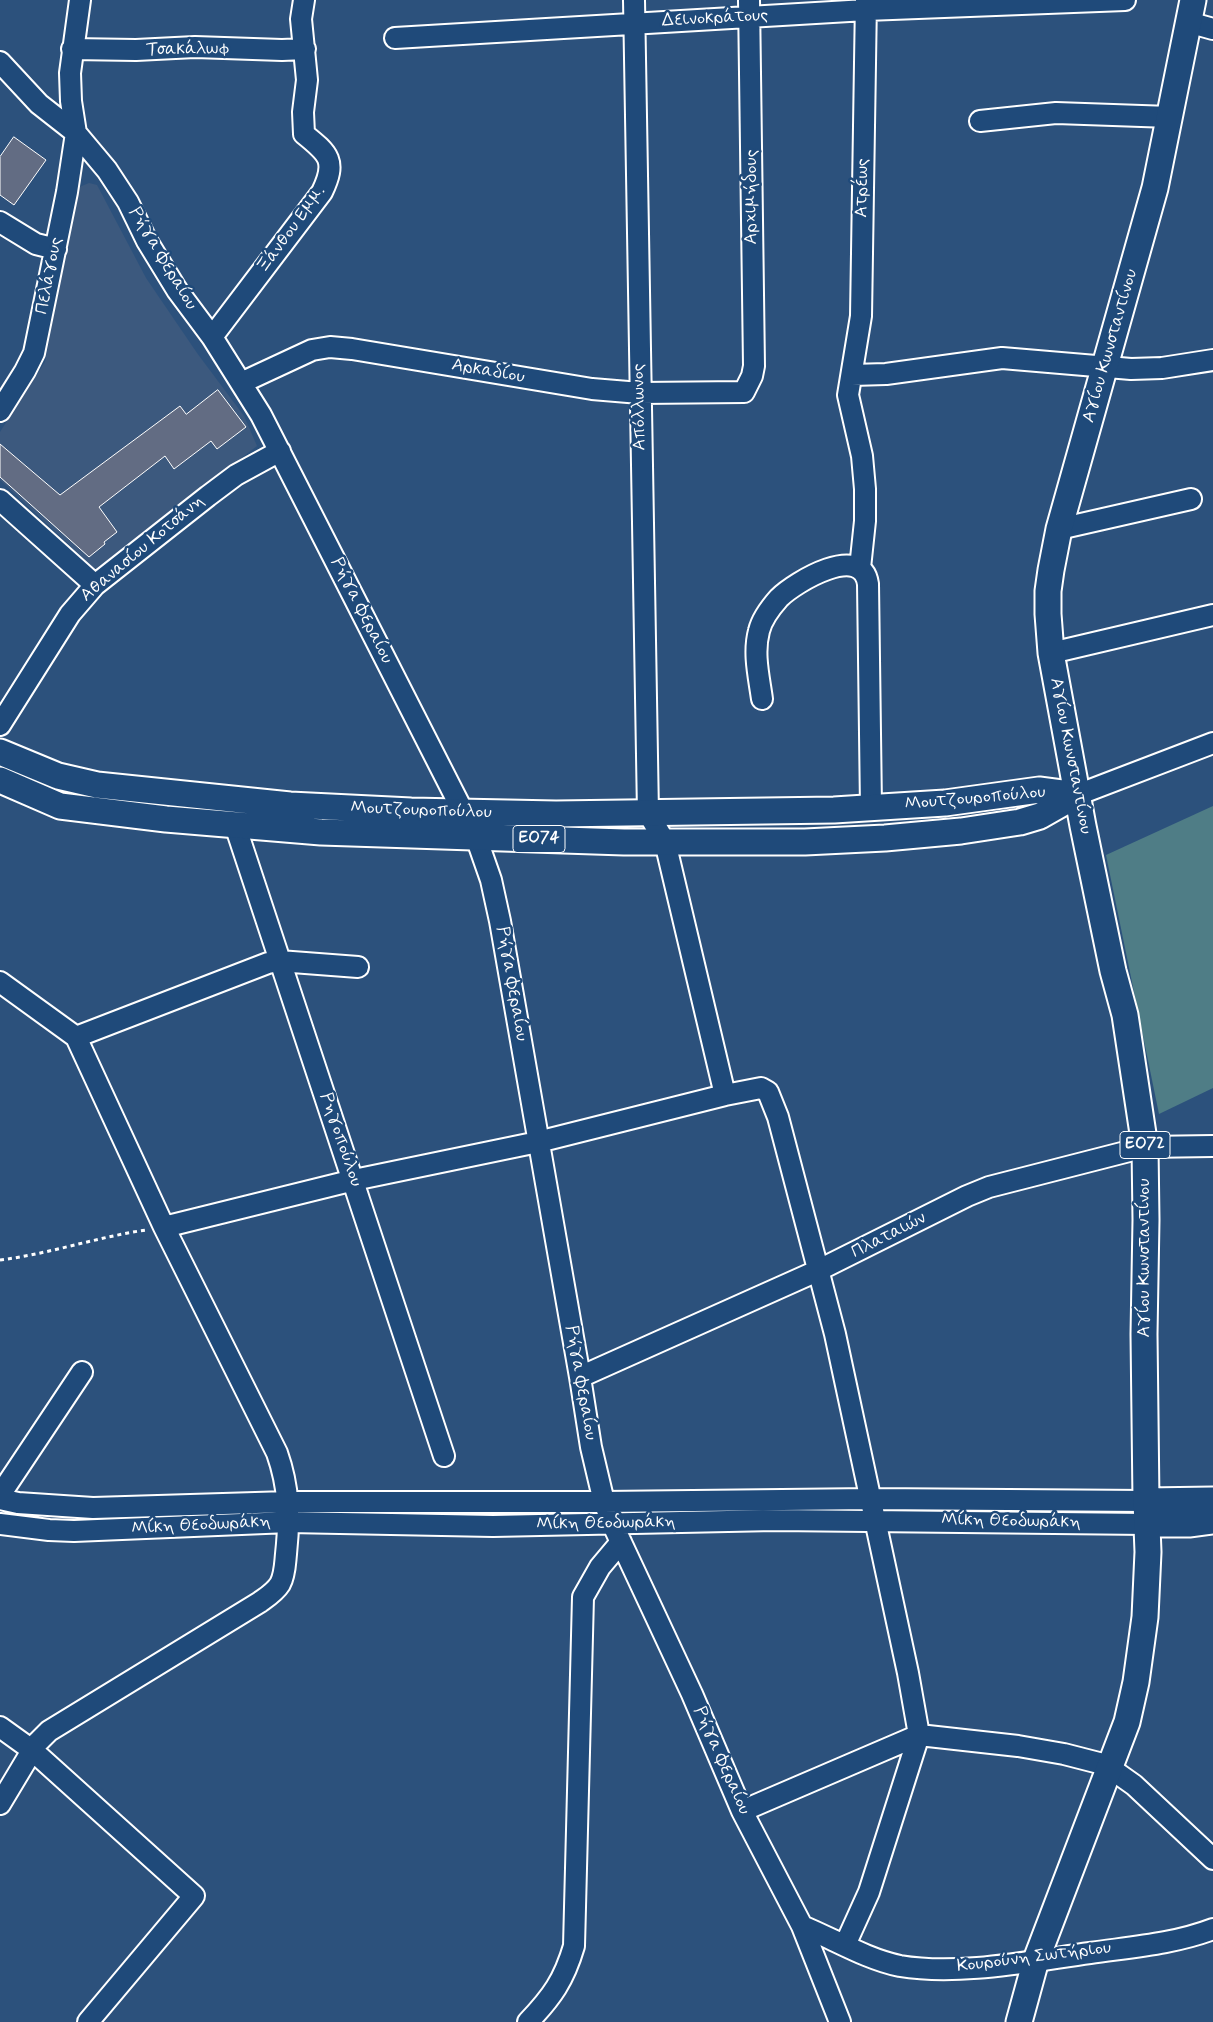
<!DOCTYPE html>
<meta charset="utf-8">
<style>
body{margin:0}
canvas{display:block;background:#2c517c}
</style>
<canvas width="1213" height="2022"></canvas>
<script>
const ctx = document.querySelector('canvas').getContext('2d');
ctx.lineJoin = 'round';
function fillPath(path, color) { ctx.fillStyle = color; ctx.fill(path, 'evenodd'); }
function strokePath(path, color, width, dash) { ctx.strokeStyle = color; ctx.lineWidth = width; ctx.lineCap = dash ? 'butt' : 'round'; ctx.setLineDash(dash || []); ctx.stroke(path); }
function write(font, color, halo, rows, align = 'center') {
  ctx.font = font + ' Mynerve,sans-serif'; ctx.lineWidth = 5; ctx.setLineDash([]); ctx.textBaseline = 'middle'; ctx.strokeStyle = halo; ctx.fillStyle = color; for (const [text, x, y, turn = 0] of rows) {
    ctx.save(); ctx.translate(x, y); ctx.rotate((+turn || 0) * Math.PI / 180); ctx.textAlign = isNaN(turn) ? turn : align; if (halo) ctx.strokeText(text, 0, 0); ctx.fillText(text, 0, 0); ctx.restore();
  }
}
const built = new Path2D(`
 M89 183 97 185 146 278 197 353 244 416 257 446 95 569 0 480V432L45 362 77 188Z`);
const green = new Path2D(`
 M1213 806V1088L1159 1114 1106 855Z`);
const building = new Path2D(`
 M14 137 46 160 14 205 0 195V157Z
 M218 390 246 427 217 449 211 441 174 469 165 456 99 507 117 532 104 542 105 544 89 557 0 477V444L60 495 180 406 186 414Z`);
const path = new Path2D(`
 M0 1260C49 1254 97 1237 146 1230`);
const minor = new Path2D(`
 M634 0 648 813 665 842 725 1095
 M1188 22 1213 29
 M395 38 866 10 1125 0
 M72 49 136 50 195 47 282 50 305 49
 M0 62 39 104 76 133 107 170 128 202 147 241 177 290 212 337 261 415 476 837 491 880 500 921 580 1377 591 1447 604 1502 612 1523 692 1694 742 1811 802 1926 840 2022
 M980 121 1056 113 1170 117
 M0 222 36 244 56 249
 M212 337 322 192C337 161 329 154 304 134L303 112 307 80 301 19 304 0
 M852 375 886 374 1002 358 1131 369 1162 368 1213 360
 M241 383 312 350 330 347 352 349 592 389 640 393 744 392 752 376 754 366 749 0
 M0 411 25 371 34 353 67 192 76 133 71 101 70 73 80 0
 M0 500 95 585
 M1059 529 1191 499
 M860 568 865 521V489L862 456 848 395 861 316 866 0
 M1051 653 1213 615
 M762 699C759 677 753 653 759 631 762 618 771 607 779 598 795 582 862 542 868 584L871 808
 M0 725 70 614 95 585 208 496 236 475 280 451
 M1077 795 1213 743
 M235 825 444 1456
 M0 982 76 1037 164 1227 354 1180 538 1142 725 1095 761 1088 768 1092 778 1117 835 1334 908 1673 919 1735 869 1892 845 1945
 M76 1037 268 963 279 961 358 967
 M580 1377 817 1271 967 1196 989 1187 1145 1147 1213 1146
 M0 1495 82 1372
 M0 1499 18 1503 93 1508 288 1502H604L871 1499 1146 1501
 M0 1524 49 1530 74 1531 289 1522 493 1526 775 1520 1147 1524
 M0 1727 32 1750 194 1896 88 2022
 M0 1804 36 1744 49 1731 260 1602C267 1597 275 1592 280 1584 285 1575 285 1564 286 1554 290 1518 289 1487 277 1453L164 1227
 M742 1811 919 1735 1018 1746 1064 1754 1099 1763 1110 1768 1134 1785 1213 1859
 M802 1926C834 1939 866 1959 900 1966 959 1976 1031 1961 1090 1953 1131 1947 1174 1944 1213 1929
 M528 2022C552 1997 564 1980 574 1946L583 1597 600 1567 621 1542`);
const major = new Path2D(`
 M0 752 58 776 97 785 290 805 411 811 556 814 834 810 945 803 1039 790 1077 795
 M0 780 60 806 166 819 321 832 624 842H805L885 838 961 831 1020 822 1040 816 1077 795
 M1146 1501 1213 1500
 M1147 1524H1189L1213 1521
 M1019 2022 1036 1960 1127 1722 1136 1682 1145 1617 1148 1552 1146 1501 1144 1334 1146 1220 1145 1147 1125 1015 1113 971 1083 826 1051 653 1048 614V591L1051 570 1059 529 1155 188 1193 0`);
const shields = [
 [539,839,52],
 [1145,1145,50]
];
const shieldNames = [
 ["ΕΟ74",539,839],
 ["ΕΟ72",1145,1145]
];
const streetNames = [
 ["Δεινοκράτους",715,19,-3],
 ["Τσακάλωφ",188,50,-1],
 ["Ατρέως",863,188,-89],
 ["Αρχιμήδους",752,197,-90],
 ["Ξάνθου Εμμ.",292,230,-54],
 ["Ρήγα Φεραίου",162,259,59],
 ["Πελάγους",50,276,-79],
 ["Αγίου Κωνσταντίνου",1111,346,-74],
 ["Αρκαδίου",488,372,10],
 ["Απόλλωνος",640,407,-91],
 ["Αθανασίου Κοτσάνη",143,549,-40],
 ["Ρήγα Φεραίου",361,611,63],
 ["Αγίου Κωνσταντίνου",1070,756,79],
 ["Μουτζουροπούλου",975,799,-5],
 ["Μουτζουροπούλου",421,811,2],
 ["Ρήγα Φεραίου",511,984,80],
 ["Ρηγοπούλου",340,1140,71],
 ["Πλαταιών",889,1236,-27],
 ["Αγίου Κωνσταντίνου",1145,1258,-90],
 ["Ρήγα Φεραίου",580,1383,80],
 ["Μίκη Θεοδωράκη",1011,1522,1],
 ["Μίκη Θεοδωράκη",606,1524,-1],
 ["Μίκη Θεοδωράκη",201,1526,-3],
 ["Ρήγα Φεραίου",721,1761,66],
 ["Κουρούνη Σωτήριου",1034,1958,-7]
];
fillPath(built, '#3c597e');
fillPath(green, '#4f7d86');
fillPath(building, '#626c83');
strokePath(building, '#fff', 1);
strokePath(minor, '#fff', 24);
strokePath(major, '#fff', 29);
strokePath(path, '#fff', 3, [4, 4]);
strokePath(minor, '#1f4a7a', 20);
strokePath(major, '#1f4a7a', 25);
for (const [x, y, w] of shields) { const box = new Path2D(); box.roundRect(x - w / 2, y - 13.5, w, 27, 4); ctx.fillStyle = '#1f4a7a'; ctx.fill(box); strokePath(box, '#fff', 1); }
write('bold 16px', '#fff', null, shieldNames);
write('18px', '#fff', '#1f4a7a', streetNames);
</script>
